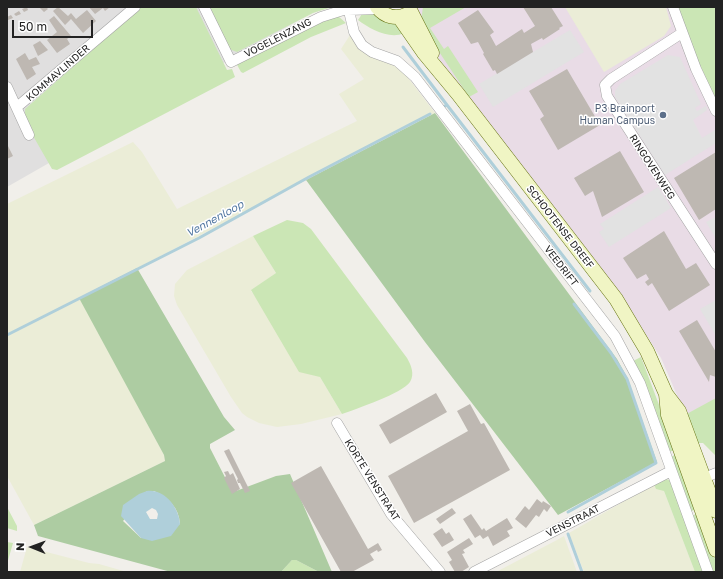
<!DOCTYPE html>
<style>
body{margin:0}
#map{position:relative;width:723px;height:579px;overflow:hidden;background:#f1efea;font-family:"Golos Text",sans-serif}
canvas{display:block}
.frame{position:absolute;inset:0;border:8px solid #222;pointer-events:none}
.north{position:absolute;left:12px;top:527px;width:40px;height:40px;-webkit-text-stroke:3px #fff;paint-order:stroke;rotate:271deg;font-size:11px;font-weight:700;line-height:16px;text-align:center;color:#222}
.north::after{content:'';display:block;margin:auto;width:14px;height:18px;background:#222;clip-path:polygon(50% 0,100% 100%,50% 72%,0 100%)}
.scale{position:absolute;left:12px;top:20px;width:81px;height:18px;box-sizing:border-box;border:2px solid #222;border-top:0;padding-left:5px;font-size:12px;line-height:14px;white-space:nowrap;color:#222;-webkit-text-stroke:3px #fff;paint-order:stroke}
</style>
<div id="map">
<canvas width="723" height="579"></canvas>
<div class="frame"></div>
<div class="north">N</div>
<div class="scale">50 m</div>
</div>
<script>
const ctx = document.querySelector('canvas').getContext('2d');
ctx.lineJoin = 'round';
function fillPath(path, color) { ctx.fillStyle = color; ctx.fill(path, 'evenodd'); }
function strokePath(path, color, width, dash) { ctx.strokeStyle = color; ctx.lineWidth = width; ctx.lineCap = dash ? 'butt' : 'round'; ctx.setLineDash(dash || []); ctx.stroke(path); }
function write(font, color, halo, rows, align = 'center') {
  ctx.font = font + ' "Golos Text",sans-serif'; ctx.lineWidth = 3; ctx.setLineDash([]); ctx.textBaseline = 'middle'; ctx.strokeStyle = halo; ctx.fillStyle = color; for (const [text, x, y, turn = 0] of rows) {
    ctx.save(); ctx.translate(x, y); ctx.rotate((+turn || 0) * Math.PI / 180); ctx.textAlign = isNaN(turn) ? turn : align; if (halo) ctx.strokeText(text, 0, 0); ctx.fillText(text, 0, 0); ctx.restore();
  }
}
const residential = new Path2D(`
 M7 7H322L7 187Z`);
const industrial = new Path2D(`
 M399 7H716V416L692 430 661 358 621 295Z`);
const farmland = new Path2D(`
 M565 7H666L671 26 664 36 604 72Z
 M350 35 359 48 402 70 435 113 80 298 164 455 165 461 34 525 7 476V204L133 142 142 152 177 209 357 121 339 94 364 79 341 49Z
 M253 236 276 273 251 291 320 377 342 414 301 424 277 427 259 423 247 417 242 413 231 397 177 305 174 296 175 284 187 270Z
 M654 484 664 491 695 572H584L569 533Z
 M564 536 577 572H496L557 540Z
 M27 547 89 563 99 564 127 572H20Z`);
const grass = new Path2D(`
 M141 7H196L227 70 232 69 235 77 57 170 52 169 32 134 34 133 25 115V109Z
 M209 7H332L313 13 237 52 229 49Z
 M423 7H466L430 28 444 49 448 46 478 92 469 97 424 29 421 21Z
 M678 7H715L716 9V100L698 61Z
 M371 12 396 25 404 33C390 40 370 29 358 20L362 14Z
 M338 16 346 23 311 37 243 73 241 72 236 63 320 19Z
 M287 220 303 223 311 229 407 358C411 365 415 374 410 382 403 393 356 409 342 414L320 377 299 372 251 290 276 273 253 236Z
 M641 357 676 450 668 452 633 361Z
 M716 398V456L703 443H694L683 416Z
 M678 454 697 509 689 512 670 457Z
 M665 479 670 480 704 572H695L664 491 656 489 654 484Z
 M7 507 17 526V531L7 528Z
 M699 513 716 562V572H710L691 516Z
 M7 542 13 543 7 564Z
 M292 560H296L319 572H281Z`);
const forest = new Path2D(`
 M435 113 617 359 627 377 657 462 558 515 425 342 306 180Z
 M137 268 224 417 235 430 210 444V448L231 489 236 491 276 476 290 474 332 572H319L296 560H292L281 572H171L38 536 34 525 165 461 164 455 79 298ZM147 491H154C169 498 179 508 180 524L141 538 123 521Z`);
const parking = new Path2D(`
 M570 30 584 52 493 107 479 84Z
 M668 55 680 57 701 104 695 108 697 111 706 106 707 110 693 120 702 138 715 130 716 143 665 175 615 97V91L620 84Z
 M658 187 671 208 609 247 599 232 604 229 600 224Z
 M716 217V239L706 222Z
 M716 300V336L700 309Z`);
const water = new Path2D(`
 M147 491C165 489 179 508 180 524L171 536 152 541 141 538 121 516 123 505 139 494ZM152 508 156 510 158 514 157 519H150L146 512Z`);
const stream = new Path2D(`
 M403 47 447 105 443 107
 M447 105 590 291
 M7 335 199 238 309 177 430 114
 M568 512 656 463 627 379 611 353 574 304
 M568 534 582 572`);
const building = new Path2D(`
 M27 7 28 10 24 12 22 9Z
 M39 7H46L48 9 44 12Z
 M58 7 68 16 71 13 76 19 87 10 96 21 83 33 71 19 65 25 53 11Z
 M89 7H110L105 11 103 8 95 14Z
 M523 7H551L563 26 559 28 560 29 543 40 542 38 531 44 533 52 497 74 495 70 493 71 483 54 484 53 478 42 471 44 458 23 478 10 494 32 490 35 496 46 522 29 524 33 535 26Z
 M19 11 21 14 16 16 14 14Z
 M11 15 13 18 8 20 7 17Z
 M54 16 71 36 67 39 70 44 57 53 47 40 57 32 49 20Z
 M40 41 48 50 38 56 33 45Z
 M25 53 29 60 36 57 40 64 32 67 36 74 27 80 16 59Z
 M567 69 600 125 558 150 540 119 544 116 529 91Z
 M7 144 13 156 7 159Z
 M620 151 644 192 602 217 593 191 585 196 574 178Z
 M716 152V209L699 220 674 178Z
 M664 231 686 269 696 263 710 285 669 311 652 283 648 286 645 282 649 279 646 274 637 279 623 258Z
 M697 320 716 352V377L710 375 709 382 679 331Z
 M436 393 447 412 390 444 379 425Z
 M470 404 481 424 484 423 510 470 414 523 388 476 468 431 457 411Z
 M229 449 250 491 245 493 240 483H238L237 480 238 479 224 451Z
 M321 466 368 549 378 543 382 550 378 552 377 550 370 554 374 560 352 572H341L291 483Z
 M228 471 230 475 233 473 240 489 232 494 224 478 226 476 224 472Z
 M537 499 542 503 543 501 551 506 547 512 544 509 539 517 536 515 526 528 515 519 525 506 529 510Z
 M452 508 456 513 440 524 436 519Z
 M471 514 482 530 484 528 486 531 507 518 513 528 507 531 510 536 493 546 488 536 483 539 480 535 475 538 463 519Z
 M442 528 446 534 449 532 454 540 442 547 433 534Z
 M469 538 473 544 463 550 465 553 462 554 469 567 461 572H455L449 562 452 560 447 552Z`);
const street = new Path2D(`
 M204 7 231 62 321 17 353 7
 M348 7 354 32 362 45 372 52 397 61 415 77 615 336 640 383 708 572
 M673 7 696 69 716 111
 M348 10 378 9
 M682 33 611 79 605 85 607 96 716 264
 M7 87 29 135
 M17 107 135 7
 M337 423 391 514 440 572
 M699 483 704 478 716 473
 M474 572 671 471`);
const secondary = new Path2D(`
 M377 7C385 17 396 20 408 14
 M411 12 432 53
 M399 17 424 53 458 94 616 299 647 351 666 394 679 411 716 511
 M666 394 668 415 716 550`);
const markers = [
 [663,115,4,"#5c6f8a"]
];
const streetNames = [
 ["VOGELENZANG",278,38,-27],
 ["KOMMAVLINDER",58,73,-41],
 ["RINGOVENWEG",652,167,57],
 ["SCHOOTENSE DREEF",560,227,52],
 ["VEEDRIFT",561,266,52],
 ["KORTE VENSTRAAT",372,480,58],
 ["VENSTRAAT",573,521,-27]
];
const serviceNames = [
 ["P3 Brainport",655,109],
 ["Human Campus",655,121]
];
const waterNames = [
 ["Vennenloop",215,219,-29]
];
fillPath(residential, '#e0dfdf');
fillPath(industrial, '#e9dce6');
fillPath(farmland, '#ebedd7');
fillPath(grass, '#cbe6b5');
fillPath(forest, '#adcca2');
fillPath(parking, '#e2e2e2');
fillPath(water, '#afcfda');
strokePath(stream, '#afcfda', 3);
fillPath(building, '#beb8b2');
strokePath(street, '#a3a3a3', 11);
strokePath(secondary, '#647210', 15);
strokePath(street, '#fff', 10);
strokePath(secondary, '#f0f5c4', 14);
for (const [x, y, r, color] of markers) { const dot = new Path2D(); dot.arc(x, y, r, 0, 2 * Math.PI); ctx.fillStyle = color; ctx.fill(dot); strokePath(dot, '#fff', 1.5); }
write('10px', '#222', '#fff', streetNames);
write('10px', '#4e5e75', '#fff', serviceNames, 'right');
write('italic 11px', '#5378a2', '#fff', waterNames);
</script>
